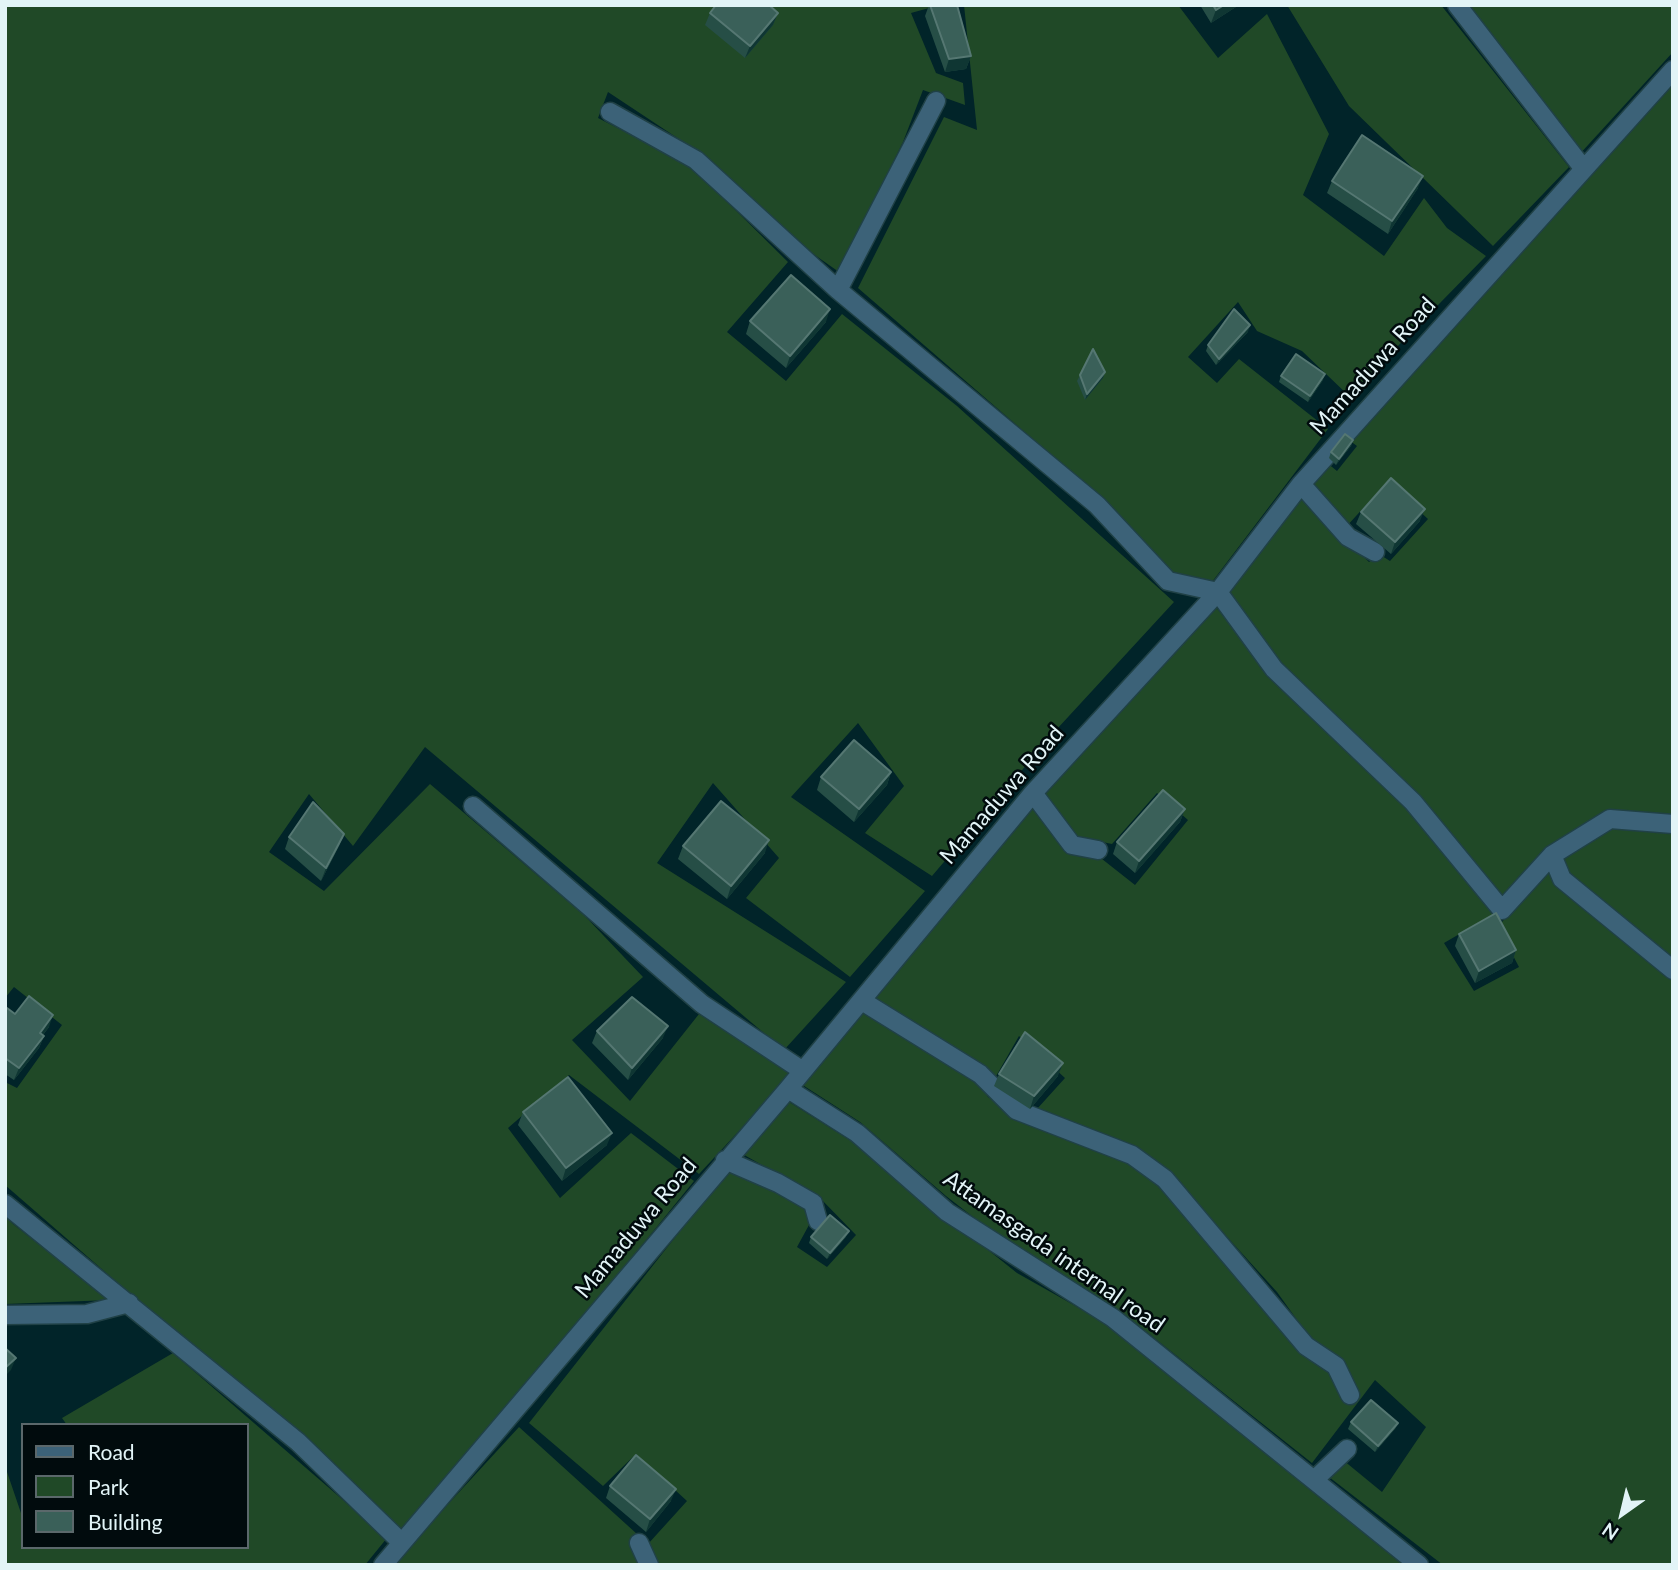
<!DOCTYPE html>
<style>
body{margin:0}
#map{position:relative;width:1678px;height:1570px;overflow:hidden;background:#012429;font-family:Lato,sans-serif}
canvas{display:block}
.frame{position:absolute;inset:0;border:7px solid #e2f4f7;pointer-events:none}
.legend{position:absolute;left:21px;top:1423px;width:228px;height:126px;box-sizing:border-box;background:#010b0d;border:2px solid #5b686b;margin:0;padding:9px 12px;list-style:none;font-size:21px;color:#e2f4f7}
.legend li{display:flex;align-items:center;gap:14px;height:35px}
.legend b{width:35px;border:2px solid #5b686b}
.north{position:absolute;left:1587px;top:1479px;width:70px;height:70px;-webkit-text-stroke:5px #010b0d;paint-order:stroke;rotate:214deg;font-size:19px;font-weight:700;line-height:28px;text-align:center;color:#e2f4f7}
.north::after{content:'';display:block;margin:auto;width:24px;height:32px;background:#e2f4f7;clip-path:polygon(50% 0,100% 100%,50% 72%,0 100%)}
</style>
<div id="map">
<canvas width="1678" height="1570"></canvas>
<div class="frame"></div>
<ul class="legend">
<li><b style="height:9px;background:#3c6278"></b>Road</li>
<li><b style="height:19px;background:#204927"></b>Park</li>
<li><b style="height:19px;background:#3a6059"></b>Building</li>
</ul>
<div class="north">N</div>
</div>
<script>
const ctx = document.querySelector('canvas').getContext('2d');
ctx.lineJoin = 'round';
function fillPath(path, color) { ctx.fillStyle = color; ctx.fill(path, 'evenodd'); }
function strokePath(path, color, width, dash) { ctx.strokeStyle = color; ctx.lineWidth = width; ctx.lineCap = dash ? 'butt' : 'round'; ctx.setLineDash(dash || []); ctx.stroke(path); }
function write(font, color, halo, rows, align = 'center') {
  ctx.font = font + ' Lato,sans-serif'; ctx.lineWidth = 5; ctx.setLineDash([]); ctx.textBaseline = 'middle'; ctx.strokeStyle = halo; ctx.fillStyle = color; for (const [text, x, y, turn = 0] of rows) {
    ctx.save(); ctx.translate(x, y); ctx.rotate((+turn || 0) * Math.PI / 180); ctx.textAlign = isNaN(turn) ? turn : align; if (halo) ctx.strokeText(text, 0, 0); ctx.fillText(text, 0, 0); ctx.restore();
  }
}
const green = new Path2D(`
 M5 5H940L911 13 936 73 963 83 965 105 923 90 903 142 839 272 779 230 700 153 608 92 598 118 689 164 788 262 727 332 786 381 842 314 957 406 1174 602 1057 729 932 876 865 833 904 786 858 723 791 797 925 891 850 977 746 898 779 858 713 783 657 863 846 982 784 1050 425 747 353 846 309 794 269 852 324 891 430 784 583 914 643 977 572 1040 630 1101 699 1014 792 1074 699 1174 569 1075 508 1128 560 1198 631 1133 694 1181 523 1392 401 1529 5 1185V1082L17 1088 62 1025 14 987 5 998Z
 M964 5H1178L1218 58 1267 14 1329 134 1303 195 1384 256 1424 198 1447 228 1486 256 1349 396 1302 351 1257 331 1238 302 1188 357 1217 383 1239 359 1328 429 1209 586 1170 573 1109 505 858 288 944 117 977 130Z
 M1287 5H1441L1569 167 1493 246 1349 106Z
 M1465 5H1673V52L1578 156Z
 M1673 81V817L1608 811 1500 901 1279 664 1220 591 1297 492 1369 562 1379 554 1390 561 1428 519 1387 482 1346 527 1302 481 1321 458 1337 471 1357 446 1342 435Z
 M1211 601 1271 674 1413 813 1455 868 1499 911 1444 943 1474 991 1519 967 1498 927 1549 864 1673 973V1565H1443L1329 1477 1343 1460 1382 1492 1426 1427 1375 1380 1312 1463 1115 1307 1021 1254 946 1196 860 1122 801 1084 858 1010 977 1078 988 1097 1016 1114 1129 1160 1162 1184 1331 1369 1353 1398 1277 1292 1169 1173 1037 1109 1065 1078 1019 1036 995 1078 865 997 962 893 1026 799 1135 885 1188 820 1157 793 1112 844 1078 837 1037 789Z
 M1610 825 1673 830V958L1567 876 1562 855Z
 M786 1100 853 1142 1017 1273 1111 1326 1201 1401 1313 1487 1404 1565H392L519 1427 648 1544 687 1501 636 1454 603 1486 529 1423 728 1170 771 1186 807 1209 809 1225 797 1247 827 1267 856 1235 820 1198 739 1152Z
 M5 1216 13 1224 111 1300 5 1304Z
 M173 1353 387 1538 365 1565H5V1466L23 1519V1547H247V1425H67L62 1418Z`);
const minor = new Path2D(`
 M1457 5 1583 168
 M610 112 696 160 838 290 1097 505 1168 581 1218 592 1274 669 1413 802 1502 910 1552 855 1610 819 1673 824
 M838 290 936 101
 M1301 484 1348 537 1375 552
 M1033 793 1072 845 1098 850
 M473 806 702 1004 803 1071
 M1552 855 1562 879 1673 970
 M862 1001 980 1074 1016 1110 1132 1155 1165 1179 1306 1346 1336 1366 1350 1395
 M788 1089 857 1133 947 1212 1113 1318 1419 1565
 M725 1160 778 1183 813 1203 818 1221
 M5 1204 298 1442 401 1542
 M5 1315 87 1314 129 1303
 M1314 1480 1347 1449
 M639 1543 649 1565
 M383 1565 788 1089 1033 793 1218 592 1301 484 1673 70`);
const wall = new Path2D(`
 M929 5H957L971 56 966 69 945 72 925 16Z
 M1200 5H1239L1211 23Z
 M710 13H778L773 25 745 58 705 25Z
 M1332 181 1418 188 1388 234 1327 193Z
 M750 321 826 322 786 368 746 334Z
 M1248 332 1216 365 1206 351 1208 345Z
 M1105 372 1103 378 1085 400 1077 381 1080 375Z
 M1281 376 1323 380 1308 402 1279 382Z
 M1353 440 1351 446 1336 465 1329 458 1331 452Z
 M1361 512 1420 521 1391 554 1356 524Z
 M891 772 887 785 854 822 817 790 821 777Z
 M1185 809 1180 822 1135 873 1113 854 1117 842Z
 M344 834 339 846 321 881 285 849 289 837Z
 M683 846 765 853 727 899 678 859Z
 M1459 934 1516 950 1512 963 1475 983 1455 946Z
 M5 1010 49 1027 43 1035 44 1036 39 1048 14 1080 5 1074Z
 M597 1031 663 1038 628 1080 592 1043Z
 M999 1074 1058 1076 1030 1109 994 1086Z
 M523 1112 607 1145 562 1181 518 1125Z
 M811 1237H846L827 1259 809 1243Z
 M1351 1422 1398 1423 1395 1429 1375 1452 1348 1429Z
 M610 1486 671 1501 646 1532 606 1498Z`);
const shadedWall = new Path2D(`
 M1224 5H1239L1211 23 1216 10Z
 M778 13 773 25 745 58 750 46Z
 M971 56 966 69 945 72 949 59Z
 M1423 176 1418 188 1388 234 1392 221Z
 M830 309 826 322 786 368 790 356Z
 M1250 325 1248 332 1216 365 1219 359Z
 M1105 372 1103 378 1085 400 1087 394Z
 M1325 374 1323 380 1308 402 1310 396Z
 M1353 440 1351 446 1336 465 1339 459Z
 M1425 509 1420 521 1391 554 1395 542Z
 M891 772 887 785 854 822 859 809Z
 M1185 809 1180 822 1135 873 1139 861Z
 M344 834 339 846 321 881 326 868Z
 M769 840 765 853 727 899 731 886Z
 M1516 950 1512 963 1475 983 1479 971Z
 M53 1015 49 1027 35 1045 40 1033Z
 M668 1026 663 1038 628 1080 632 1068Z
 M44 1036 39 1048 14 1080 19 1068Z
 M1063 1063 1058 1076 1030 1109 1034 1096Z
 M612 1133 607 1145 562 1181 566 1168Z
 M849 1231 846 1237 827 1259 830 1253Z
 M16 1358 11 1370 5 1376V1368Z
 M1398 1423 1395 1429 1375 1452 1378 1446Z
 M676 1489 671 1501 646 1532 650 1519Z`);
const building = new Path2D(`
 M716 5H769L778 13 750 46 710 13Z
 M930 5H957L971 56 949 59Z
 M1213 5H1224L1216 10Z
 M1362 135 1423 176 1392 221 1332 181Z
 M791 275 830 309 790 356 750 321Z
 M1234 309 1250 325 1219 359 1208 345Z
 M1093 349 1105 372 1087 394 1080 375Z
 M1296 354 1325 374 1310 396 1281 376Z
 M1345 434 1353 440 1339 459 1331 452Z
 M1391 478 1425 509 1395 542 1361 512Z
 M854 740 891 772 859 809 821 777Z
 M1163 790 1185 809 1139 861 1117 842Z
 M721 801 769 840 731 886 683 846Z
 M313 802 344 834 326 868 289 837Z
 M1496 913 1516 950 1479 971 1459 934Z
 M29 996 53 1015 40 1033 44 1036 19 1068 5 1058V1010L7 1008 15 1014Z
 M632 997 668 1026 632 1068 597 1031Z
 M1025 1032 1063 1063 1034 1096 999 1074Z
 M568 1077 612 1133 566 1168 523 1112Z
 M830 1215 849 1231 830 1253 811 1237Z
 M5 1348 16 1358 5 1368Z
 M1371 1400 1398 1423 1378 1446 1351 1422Z
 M636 1455 676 1489 650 1519 610 1486Z`);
const streetNames = [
 ["Mamaduwa Road",1373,366,-48],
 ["Mamaduwa Road",1002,795,-49],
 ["Mamaduwa Road",636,1228,-50],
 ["Attamasgada internal road",1054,1252,35]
];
fillPath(green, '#204927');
strokePath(minor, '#204146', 21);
strokePath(minor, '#3c6278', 18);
fillPath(wall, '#264e46');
fillPath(shadedWall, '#0f3633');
fillPath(building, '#3a6059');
strokePath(building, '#557772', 2);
write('23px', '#e2f4f7', '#010b0d', streetNames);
</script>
